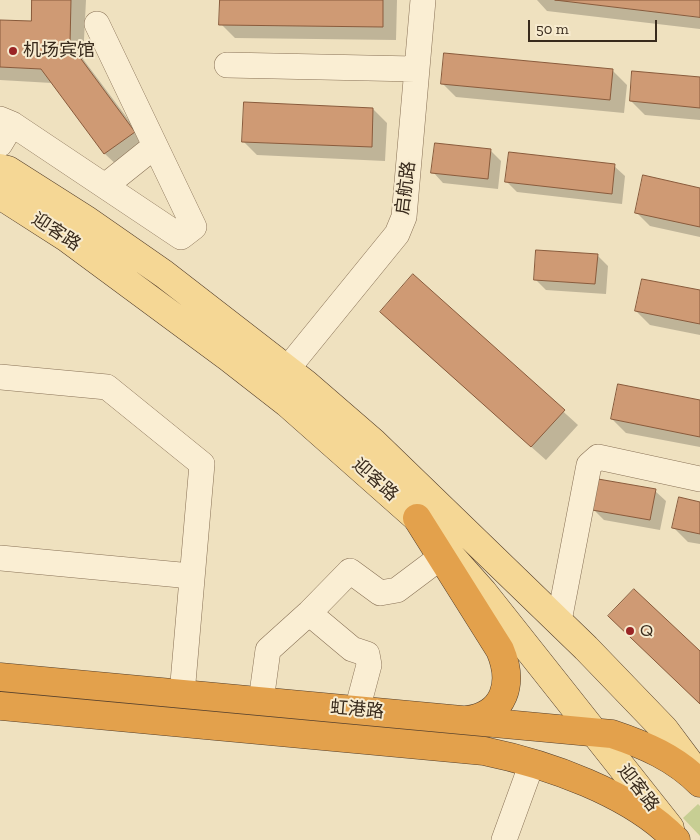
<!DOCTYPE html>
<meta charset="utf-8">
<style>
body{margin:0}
#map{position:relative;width:700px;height:840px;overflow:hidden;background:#efe1bf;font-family:"Zilla Slab",serif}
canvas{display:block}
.scale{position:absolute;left:528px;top:20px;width:129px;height:22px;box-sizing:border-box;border:2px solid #382a1c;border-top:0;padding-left:6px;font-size:15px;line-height:18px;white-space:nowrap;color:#382a1c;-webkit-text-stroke:4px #f7ebcf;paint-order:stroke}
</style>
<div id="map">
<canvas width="700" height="840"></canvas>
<div class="scale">50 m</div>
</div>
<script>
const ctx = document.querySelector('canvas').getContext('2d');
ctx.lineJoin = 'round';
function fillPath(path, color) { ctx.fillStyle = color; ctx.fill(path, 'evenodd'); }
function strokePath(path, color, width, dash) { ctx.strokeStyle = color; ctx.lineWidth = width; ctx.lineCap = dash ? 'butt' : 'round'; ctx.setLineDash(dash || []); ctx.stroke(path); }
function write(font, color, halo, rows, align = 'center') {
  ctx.font = font + ' "Zilla Slab","Noto Sans SC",serif'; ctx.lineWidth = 4; ctx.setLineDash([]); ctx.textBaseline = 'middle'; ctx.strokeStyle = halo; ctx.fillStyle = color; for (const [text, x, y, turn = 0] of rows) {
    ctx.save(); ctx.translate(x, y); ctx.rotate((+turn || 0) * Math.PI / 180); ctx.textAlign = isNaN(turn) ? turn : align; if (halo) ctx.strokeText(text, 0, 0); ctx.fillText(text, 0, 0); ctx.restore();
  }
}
const green = new Path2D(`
 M698 804 700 806V836L683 818Z`);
const shadow = new Path2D(`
 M34 0H86L83 59 148 146 119 167 105 154 52 83 0 80V21L33 23Z
 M221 0H397L396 40 235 38 221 24Z
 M537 0H700V29L547 11Z
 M613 71 627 85 624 113 456 97 442 83Z
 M700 79V120L645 115 631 101Z
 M373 109 387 123 385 161 257 155 243 141Z
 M490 150 501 161 498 189 443 183 433 172Z
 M614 166 625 176 622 204 517 192 506 181Z
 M700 189V237L650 226 636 212Z
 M597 255 608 266 606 294 546 290 535 279Z
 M414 276 578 425 546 460 395 326Z
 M700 292V335L650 325 636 311Z
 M700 402V447L626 433 612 419Z
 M655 491 666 501 660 530 604 520 594 510Z
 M700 503V544L688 542 674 528Z`);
const building = new Path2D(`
 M32 0H71L70 44 135 132 104 154 41 69 0 67V20L31 21Z
 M220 0H383V27L219 25Z
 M555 0H700V17Z
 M444 53 613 69 610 100 441 84Z
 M632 71 700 77V108L630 101Z
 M244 102 373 108 372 147 242 142Z
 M435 143 491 149 488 179 431 173Z
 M509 152 615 164 612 194 505 182Z
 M643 175 700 188V227L635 213Z
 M536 250 598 254 595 284 534 280Z
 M413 274 565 410 531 447 380 312Z
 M642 279 700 290V324L635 311Z
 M618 384 700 400V437L611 419Z
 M598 479 656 489 650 520 592 510Z
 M679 497 700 502V534L672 528Z
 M634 589 700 651V704L608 616Z`);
const minor = new Path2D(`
 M227 65 415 69
 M0 119 12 124 181 237 194 227 97 24
 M0 144 12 124
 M105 186 155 146
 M0 377 107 387 202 464 182 694
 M275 384 397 234 404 217 423 0
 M0 558 191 576
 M309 613 352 649 367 654 369 665 357 710
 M559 621 589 465 598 457 700 479
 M261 701 268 650 309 613 350 571 380 593 397 590 441 557
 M504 840 532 763`);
const major = new Path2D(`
 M0 168 8 170 85 219 164 274 306 384 373 442 586 648 664 729 700 777
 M0 195 67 238 228 357 287 403 417 518 483 592 670 828`);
const highway = new Path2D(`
 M417 518 500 650C514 683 505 715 467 720
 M0 677 612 734C645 745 675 758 700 783
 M0 706 484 751C547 764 631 793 676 840`);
const markers = [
 [13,51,5,"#9a2525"],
 [630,631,5,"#9a2525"]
];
const poiNames = [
 ["机场宾馆",23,51],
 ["Q",640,631]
];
const streetNames = [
 ["启航路",406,188,-83],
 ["迎客路",56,232,33],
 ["迎客路",375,480,42],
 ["虹港路",357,710,5],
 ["迎客路",638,788,52]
];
fillPath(green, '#c7ce93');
fillPath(shadow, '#0003');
fillPath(building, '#cf9a74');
strokePath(building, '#895b3c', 1);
strokePath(minor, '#897257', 26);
strokePath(major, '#56402c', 29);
strokePath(highway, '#56402c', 29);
strokePath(minor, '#faeed3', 25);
strokePath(major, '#f5d795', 28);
strokePath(highway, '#e3a14c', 28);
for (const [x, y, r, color] of markers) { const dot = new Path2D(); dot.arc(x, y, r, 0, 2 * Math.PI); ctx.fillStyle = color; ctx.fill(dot); strokePath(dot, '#f7ebcf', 2); }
write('18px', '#382a1c', '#f7ebcf', poiNames, 'left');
write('18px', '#382a1c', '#f7ebcf', streetNames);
</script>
